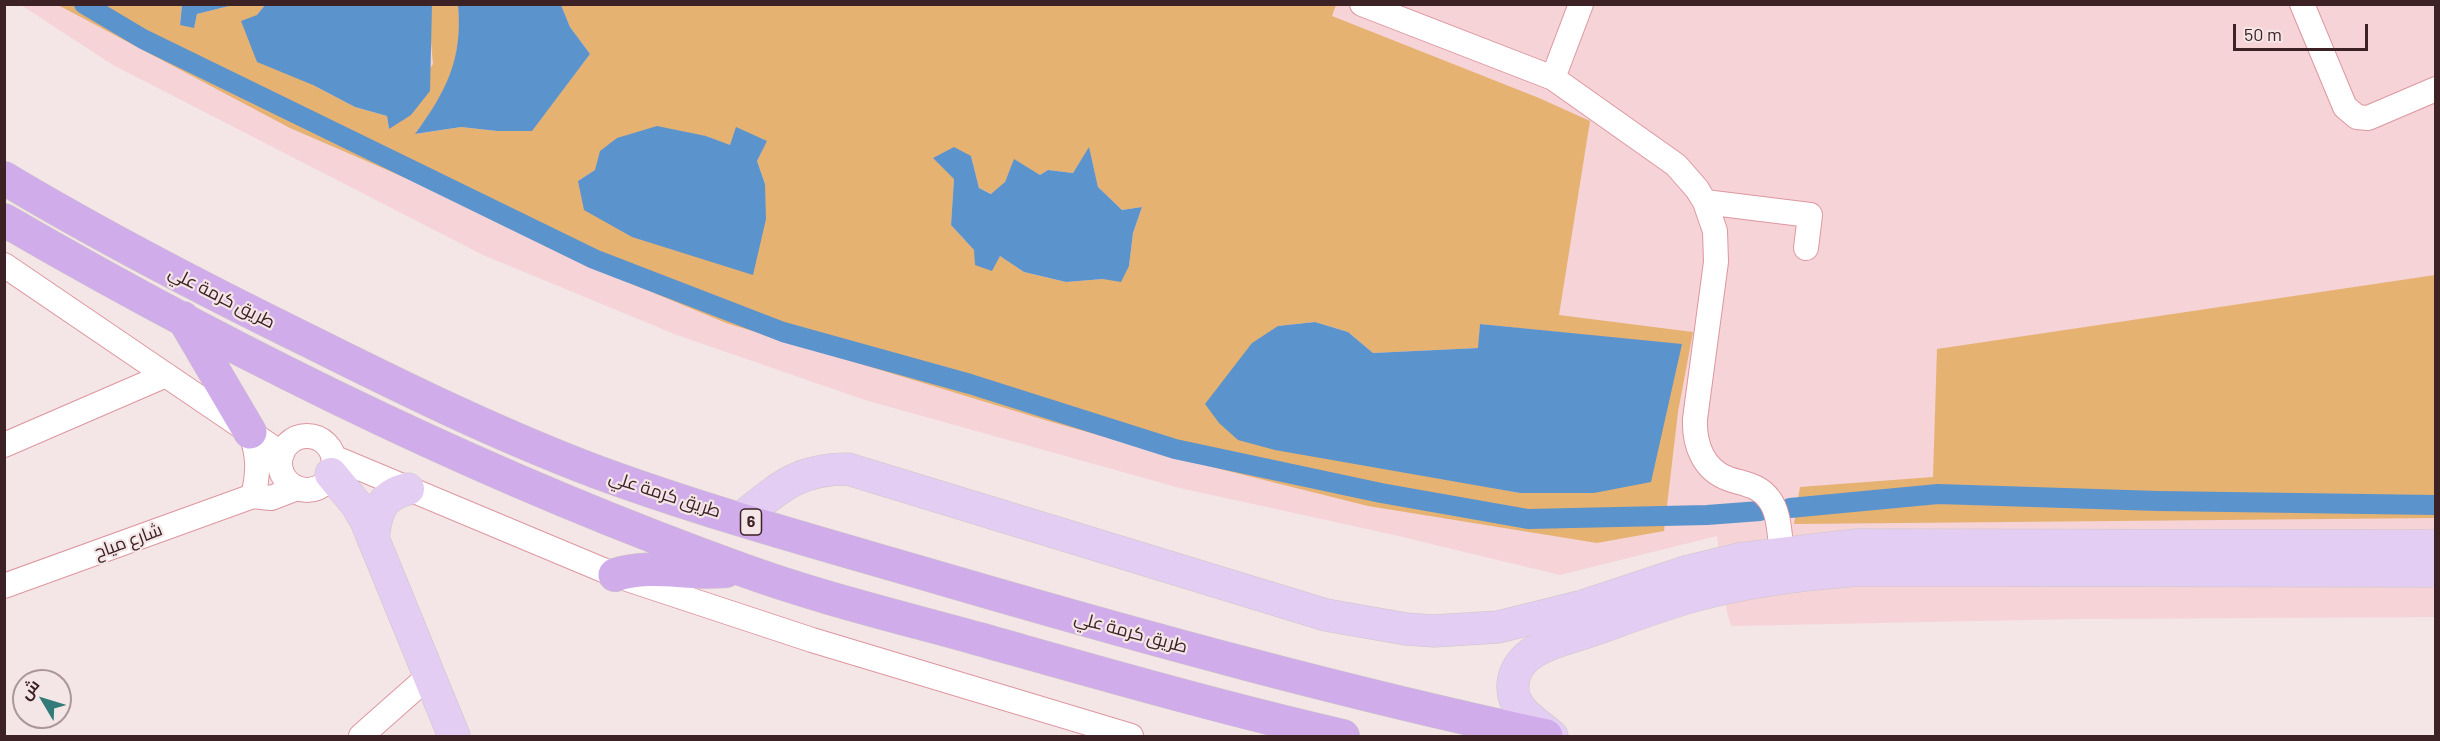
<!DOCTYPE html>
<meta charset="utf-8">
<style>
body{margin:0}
#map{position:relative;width:2440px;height:741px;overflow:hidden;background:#f4e5e6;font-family:Barlow,Cairo,sans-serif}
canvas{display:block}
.frame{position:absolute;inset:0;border:6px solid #3c2125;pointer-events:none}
.north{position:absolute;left:12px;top:669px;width:60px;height:60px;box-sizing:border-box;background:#f4e5e6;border:2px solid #aa9799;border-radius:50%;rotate:308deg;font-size:16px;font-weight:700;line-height:24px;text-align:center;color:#3c2125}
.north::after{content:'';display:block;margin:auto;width:21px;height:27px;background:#337b78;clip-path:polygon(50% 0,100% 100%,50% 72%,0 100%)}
.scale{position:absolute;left:2233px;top:24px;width:135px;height:27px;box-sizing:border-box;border:3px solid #3c2125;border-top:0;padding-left:8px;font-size:18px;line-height:21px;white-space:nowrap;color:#3c2125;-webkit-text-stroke:4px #f4e5e6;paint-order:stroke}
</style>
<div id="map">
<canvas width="2440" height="741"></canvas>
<div class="frame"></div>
<div class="north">ش</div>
<div class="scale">50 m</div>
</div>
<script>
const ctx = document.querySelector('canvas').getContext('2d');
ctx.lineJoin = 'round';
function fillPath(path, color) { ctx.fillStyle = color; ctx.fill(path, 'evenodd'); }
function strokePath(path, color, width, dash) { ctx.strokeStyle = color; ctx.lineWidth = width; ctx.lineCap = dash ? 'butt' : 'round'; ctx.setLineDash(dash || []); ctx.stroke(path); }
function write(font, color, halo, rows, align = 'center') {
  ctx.font = font + ' Barlow,Cairo,sans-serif'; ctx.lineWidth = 4.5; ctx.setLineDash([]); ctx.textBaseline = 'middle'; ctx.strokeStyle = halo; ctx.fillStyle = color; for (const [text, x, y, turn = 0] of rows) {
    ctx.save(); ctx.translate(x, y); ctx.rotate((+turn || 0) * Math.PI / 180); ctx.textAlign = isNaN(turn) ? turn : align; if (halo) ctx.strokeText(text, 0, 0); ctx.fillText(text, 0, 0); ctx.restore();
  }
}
const built = new Path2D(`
 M21 5H2435V617L2077 619 1731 626 1727 612 1717 536 1560 575 1390 534 1180 488 865 400 677 335 483 255 113 65Z`);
const green = new Path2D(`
 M58 5H182L180 24 194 27 197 14 233 5H265L257 15 313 85 355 107 387 116 389 129 433 64 430 31 432 5H458C462 42 455 70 437 103 431 114 421 124 416 134L461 127 497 131 532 130 590 54 570 27 561 5H1336L1332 16 1539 98 1590 121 1559 315 1693 332 1678 412 1664 531 1597 543 1368 506 1212 467 1048 421 726 323 577 261 424 186 290 128ZM706 136 730 146 766 141 757 161 765 184 578 181 595 170ZM1089 148 1098 187 1122 210 1142 207 1133 233 1129 266 1103 279 1066 282 1024 272 1000 256 974 250 951 225 954 179 971 156 979 188 992 194 1005 182 1014 160 1040 175 1048 170 1073 173ZM1315 322 1348 332 1373 353 1479 348 1480 324 1682 345 1520 493 1414 473 1278 326Z
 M2435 275V518L1794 524 1800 487 1933 477 1937 349Z`);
const water = new Path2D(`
 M182 5V4L233 5 197 14 194 28 180 25Z
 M265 5H432L430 91 411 115 389 129 387 116 355 107 313 85 257 62 241 21 257 15Z
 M458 5H561L570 27 590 54 532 131H497L461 127 415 134C446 92 463 59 458 5Z
 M657 126 706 136 730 145 736 127 767 141 757 161 765 184 766 219 753 275 632 237 584 210 578 181 595 170 600 151 617 138Z
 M954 147 971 156 979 188 991 194 1005 182 1014 159 1040 175 1048 170 1073 173 1089 147 1098 187 1122 210 1142 207 1133 233 1129 266 1121 282 1103 279 1066 282 1024 272 1000 256 992 271 975 265 974 250 951 225 954 179 933 158Z
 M1315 322 1348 332 1373 353 1478 348 1480 324 1682 344 1651 482 1594 493H1520L1275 450 1238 440 1219 423 1205 404 1252 343 1278 326Z`);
const canal = new Path2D(`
 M84 4 143 39 594 259 783 332 970 384 1175 449 1381 493 1528 519 1707 515 1760 511
 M1790 508 1938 494 2159 501 2436 505`);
const minor = new Path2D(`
 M1362 4 1553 78 1581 4
 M2302 4 2345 107 2357 117 2368 118 2436 89
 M1553 78 1676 165 1697 189 1705 202 1715 231 1716 262 1695 419C1694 444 1703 470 1729 479 1744 484 1759 485 1769 499 1780 513 1779 535 1782 552
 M1705 202 1810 215 1806 248
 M4 265 282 454
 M250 432C259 455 259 472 253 496
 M280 463a27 27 0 1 1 54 0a27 27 0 1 1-54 0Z
 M4 445 166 375
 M333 457 615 575 812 640 1131 736
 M4 586 253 496 271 498 297 488
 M361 736 430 675`);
const major = new Path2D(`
 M331 474 356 504 366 521 454 736
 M740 519C778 489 796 469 848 469L1326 615 1406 629 1434 631 1498 627 1583 606 1689 571 1739 559 1857 545 2436 546
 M373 539C376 514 380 495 408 489
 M1552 736C1538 724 1513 710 1513 689 1512 677 1518 665 1527 657 1544 643 1570 638 1590 631 1624 619 1658 606 1693 596 1747 581 1803 574 1859 570L2436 571`);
const highway = new Path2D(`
 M4 178C104 238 207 291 311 342 405 389 499 435 597 472 714 515 834 547 953 582 1149 639 1346 693 1546 736
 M4 220C240 357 487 478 743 570 820 598 900 617 979 639 1100 673 1221 708 1343 736
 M183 318 250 432
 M615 575C651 563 688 575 726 571`);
const shields = [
 [751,522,21]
];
const shieldNames = [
 ["6",751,522]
];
const streetNames = [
 ["طريق كرمة علي",222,297,27],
 ["طريق كرمة علي",665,494,18],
 ["شارع مياح",128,541,-20],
 ["طريق كرمة علي",1131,632,15]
];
fillPath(built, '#f5d3d7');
fillPath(green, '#e6b272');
fillPath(water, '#5b93cd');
strokePath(canal, '#5b93cd', 20);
strokePath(minor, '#dd97a0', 26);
strokePath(major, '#ccc5c6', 33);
strokePath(highway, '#ccc5c6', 34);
strokePath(minor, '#fff', 24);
strokePath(major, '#e3cdf2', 32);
strokePath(highway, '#d0acea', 33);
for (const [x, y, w] of shields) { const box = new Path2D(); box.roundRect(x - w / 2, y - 13, w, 26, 4.5); ctx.fillStyle = '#f4e5e6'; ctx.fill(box); strokePath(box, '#3c2125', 1.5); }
write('bold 16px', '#3c2125', null, shieldNames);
write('18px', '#3c2125', '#f4e5e6', streetNames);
</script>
